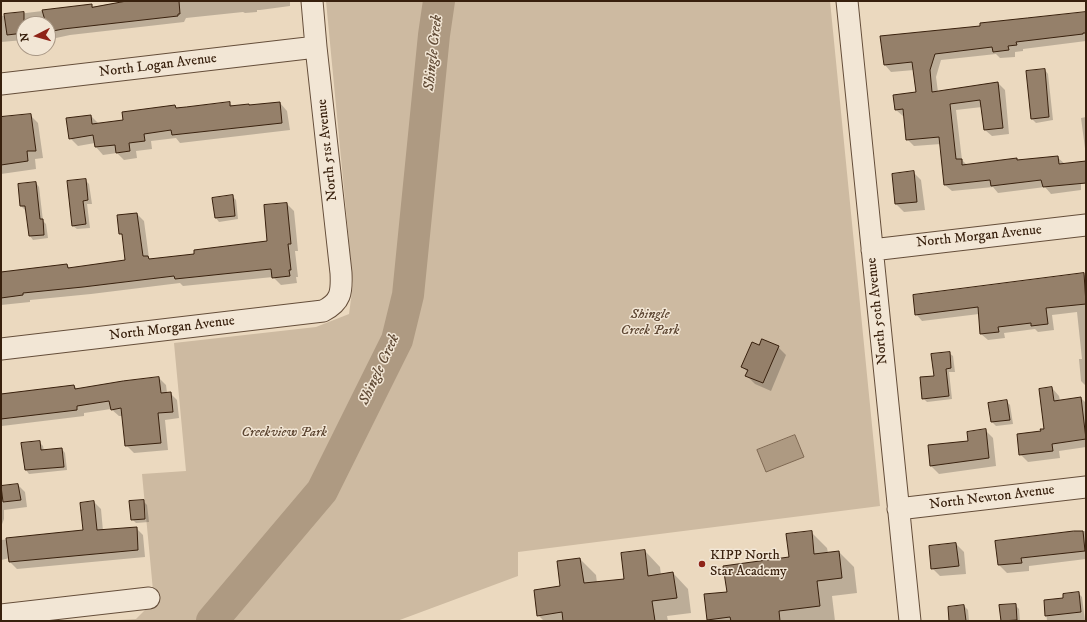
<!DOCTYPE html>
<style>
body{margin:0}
#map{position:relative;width:1087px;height:622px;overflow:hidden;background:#ebd9bf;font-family:"IM FELL DW Pica",serif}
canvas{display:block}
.frame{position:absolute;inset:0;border:2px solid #38200d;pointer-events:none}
.north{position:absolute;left:16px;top:16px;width:40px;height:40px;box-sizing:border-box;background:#f2e6d5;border:1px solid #a89785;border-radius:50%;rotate:264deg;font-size:11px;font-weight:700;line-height:16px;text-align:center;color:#38200d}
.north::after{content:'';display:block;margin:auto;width:14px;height:18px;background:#8f2418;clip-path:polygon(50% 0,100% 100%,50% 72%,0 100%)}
</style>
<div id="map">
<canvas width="1087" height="622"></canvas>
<div class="frame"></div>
<div class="north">N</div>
</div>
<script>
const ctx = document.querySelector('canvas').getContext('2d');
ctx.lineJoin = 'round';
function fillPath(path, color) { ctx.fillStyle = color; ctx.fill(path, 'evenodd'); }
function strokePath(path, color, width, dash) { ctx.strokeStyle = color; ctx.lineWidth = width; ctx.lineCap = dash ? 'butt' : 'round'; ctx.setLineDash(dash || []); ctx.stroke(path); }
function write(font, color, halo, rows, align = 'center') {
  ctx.font = font + ' "IM FELL DW Pica",serif'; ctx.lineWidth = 3; ctx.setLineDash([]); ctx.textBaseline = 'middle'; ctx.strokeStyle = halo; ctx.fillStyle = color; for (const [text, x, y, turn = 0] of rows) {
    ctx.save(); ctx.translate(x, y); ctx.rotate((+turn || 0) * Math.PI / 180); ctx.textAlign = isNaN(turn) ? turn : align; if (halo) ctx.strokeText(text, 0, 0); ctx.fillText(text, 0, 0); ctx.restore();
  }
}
const green = new Path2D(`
 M326 1H830L880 506 518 552V576L397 621H102L136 619 154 601 142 474 186 471 174 343 316 327 349 314 353 284Z`);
const water = new Path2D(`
 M795 435 804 457 766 472 757 450Z`);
const shadow = new Path2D(`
 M121 1H290V6L260 10H257V12L245 13 243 12 186 18 184 22 70 35 56 38 54 36 48 37V24H24V40L1 42V16L92 5 94 8 122 3Z
 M1086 13V41L1023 49V51L1015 52V57L1000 58 996 54 941 60 936 77 938 92 998 83 1005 90 1009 134 992 136 985 130 982 107 956 110 962 160 967 165 1016 159 1018 161 1057 157 1065 164 1086 162V183L1081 184V190L1051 194 1045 187 998 193 993 187 952 191 945 185 941 144 914 146 907 139 904 116H903L896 110 917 93 914 70 891 72 885 65 882 37 981 27Z
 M1045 70 1048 74 1053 120 1036 123 1032 119 1027 72Z
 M229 103 233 106 249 105 250 106 280 103 287 111 290 130 180 143 176 138 151 141 152 149 136 151 137 158 124 160 117 153 103 155 96 147 95 143 78 146 70 138 91 116 99 124 124 121 175 106 177 108Z
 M30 115 38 123 43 158 35 159 36 169 1 174V134Z
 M1086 117V156L1081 118Z
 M913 172 921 180 925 210 904 212 896 204Z
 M85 180 89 184 92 204H87L90 228 77 229 73 226Z
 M36 183 39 187 43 221 46 224 48 238 33 240 30 236 27 209 25 210 21 206Z
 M232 196 236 200 238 219 219 222 216 218 213 199Z
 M287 204 294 211 298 251H295L298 277H296L297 283 281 285 273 277 183 286 180 283 91 294 30 300V302L1 305V271L2 272 67 265 70 269 126 261 124 237 120 233 137 214 144 221 149 258 151 260 196 254 268 242Z
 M1086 275V386L1081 381 1079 359H1082L1077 312 1052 315 1054 330 1038 332 1035 329 1004 333 1005 338 988 340 981 334 979 314 922 321 916 314 979 287Z
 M760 346 778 347 786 355 771 391 755 384 747 376 748 372 742 367Z
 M949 353 953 356 955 372H949L952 399 927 402 923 398Z
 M159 378 166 385 167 393H170L177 400 179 418 165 420 168 450 134 453 126 445 123 416H119L111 409 84 413V416L2 426 1 425V394L74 386 77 389Z
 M1052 388 1059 396 1060 401 1081 398 1086 403V447L1059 451 1060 458 1028 462 1020 454 1045 430Z
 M1006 401 1010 405 1013 424 996 426 992 422 989 404Z
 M985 430 993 438 996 466 939 474 931 466Z
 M39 442 43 446 44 451 62 449 65 453 67 470 29 474 26 470Z
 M18 485 25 492 27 507 4 510V519L1 527V487Z
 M143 501 147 505 149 522 136 523 132 519Z
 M94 502 101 509 103 531 136 528 143 535 145 557 17 569 10 562V558L1 560V540L84 531Z
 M1086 531V559L1029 566V571L1007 573 999 565 997 542 1036 536Z
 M811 532 827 548 828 553 839 552 854 567 857 593 832 596 835 621H709L708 620 728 592 791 558Z
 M956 544 964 552 966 574 940 576 932 568Z
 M645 551 660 567 661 575 673 573 688 589 691 613 667 616 668 621H544L538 615 561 587 580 559 596 575 597 583 626 579Z
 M1078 593 1082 597 1085 621H1047L1045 601 1064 599Z
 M1015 605 1019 609 1020 621H1002L1001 606Z
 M964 606 968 610 969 621H950Z`);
const river = new Path2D(`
 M212 621 322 491 397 340 408 295 434 35 439 1`);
const building = new Path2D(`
 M127 1H179L180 14H178V16L63 29 48 32V24H46L42 10 92 4V7Z
 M24 12V33L7 35 4 14Z
 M1086 12V33H1083V34L1016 42 1017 45 1008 46 1009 50 993 52 992 47 935 54 930 70 932 92 998 82 1003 128 984 130 980 100 950 104 956 159H962V165L1017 158V160L1058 156 1059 164 1086 161V183L1043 187 1041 180 991 186 990 180 944 185 939 137 906 140 903 109 895 110 893 95 916 92 912 62 884 65 880 36 980 26V23L1027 18Z
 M1045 69 1049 117 1031 119 1026 71Z
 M230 102V106L249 104V105L280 102 282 123 172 135 171 130 144 134 145 141 129 143 130 151 116 153 115 145 95 147 93 135 69 139 66 118 91 115 92 124 123 120 122 112 175 105 176 108 186 107Z
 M31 114 36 151H27L28 161 1 165V117Z
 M914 171 917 202 895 204 892 174Z
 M86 179 88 200 83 201 86 224 72 226 67 181Z
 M36 182 40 219H43L44 235 29 236 25 206H20L18 184Z
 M233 195 235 216 215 218 212 198Z
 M287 203 291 244H288L291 270H289L290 276 272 278 271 269 175 279 174 276 83 287 23 293V295L1 298V272L67 264 68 268 125 260 122 234H119L117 215 137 213 143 256H148L149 259 194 254V250L267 241 264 205Z
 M1084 273 1086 304 1046 308 1048 324 1031 326V323L998 327 999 332 980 334 978 307 915 315 913 295Z
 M762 339 779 346 763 383 745 376 748 370 741 367 752 342 759 345Z
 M950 352 951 368 946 369 949 396 922 399 920 377 934 376 931 354Z
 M159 377 161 393 171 392 173 412 158 413 161 443 125 446 121 408 111 410 109 401 77 406V410L1 419V394L74 385 75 389 123 381Z
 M1052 387 1054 401 1081 397 1086 439 1052 444 1053 451 1019 455 1017 434 1041 431 1040 429H1044L1039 389Z
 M1007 400 1010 420 991 422 988 403Z
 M986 429 989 458 930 466 928 445 968 441 967 432Z
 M40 441 41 450 62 448 64 467 25 470 21 443Z
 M18 484 21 500 3 502 1 486Z
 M144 500 145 519 131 520 129 501Z
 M94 501 97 530 137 527 138 550 9 562 6 538 83 530 80 503Z
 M812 531 814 554 839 551 842 578 817 581 820 606 779 611 780 621H731L730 617 707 620 704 594 727 592 723 566 789 557 786 534Z
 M1074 531H1083L1085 551 1021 558 1022 563 998 565 995 541Z
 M956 543 959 566 931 569 929 546Z
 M645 550 648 576 673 572 677 598 652 601 655 621H563L562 612 537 616 534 590 560 586 557 561 580 558 584 583 624 579 621 553Z
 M1079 592 1081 612 1045 616 1044 600 1063 598V594Z
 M1016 604 1017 620 1001 621 999 605Z
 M964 605 966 621H949L948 607Z`);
const street = new Path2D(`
 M847 1 910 621
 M1 84 316 47
 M872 250 1086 225
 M1 349 323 311C341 302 342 292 341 273L316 47 312 1
 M898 509 1086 487
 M1 615 149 598`);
const markers = [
 [702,564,4,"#8f2418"]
];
const streetNames = [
 ["North Logan Avenue",158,66,-7],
 ["North 51st Avenue",328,150,-96],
 ["North Morgan Avenue",979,237,-6],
 ["North 50th Avenue",878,311,-96],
 ["North Morgan Avenue",172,329,-7],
 ["North Newton Avenue",992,498,-7]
];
const parkNames = [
 ["Shingle",650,315],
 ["Creek Park",650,331],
 ["Creekview Park",284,433]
];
const poiNames = [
 ["KIPP North",710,556],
 ["Star Academy",710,572]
];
const waterNames = [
 ["Shingle Creek",434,53,-84],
 ["Shingle Creek",380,370,-65]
];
fillPath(green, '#cdbaa1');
fillPath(water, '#ae9a82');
strokePath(water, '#7f6953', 1);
fillPath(shadow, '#0003');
strokePath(river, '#ae9a82', 32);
fillPath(building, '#95806a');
strokePath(building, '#38200d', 1);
strokePath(street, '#654e3a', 23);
strokePath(street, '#f2e6d5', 21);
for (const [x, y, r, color] of markers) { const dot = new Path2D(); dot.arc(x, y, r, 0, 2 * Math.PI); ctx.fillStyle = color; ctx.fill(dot); strokePath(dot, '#f2e6d5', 1.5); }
write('14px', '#38200d', '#f2e6d5', streetNames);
write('italic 14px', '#5d4632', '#f2e6d5', parkNames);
write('14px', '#38200d', '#f2e6d5', poiNames, 'left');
write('italic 15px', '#614b36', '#f2e6d5', waterNames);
</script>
